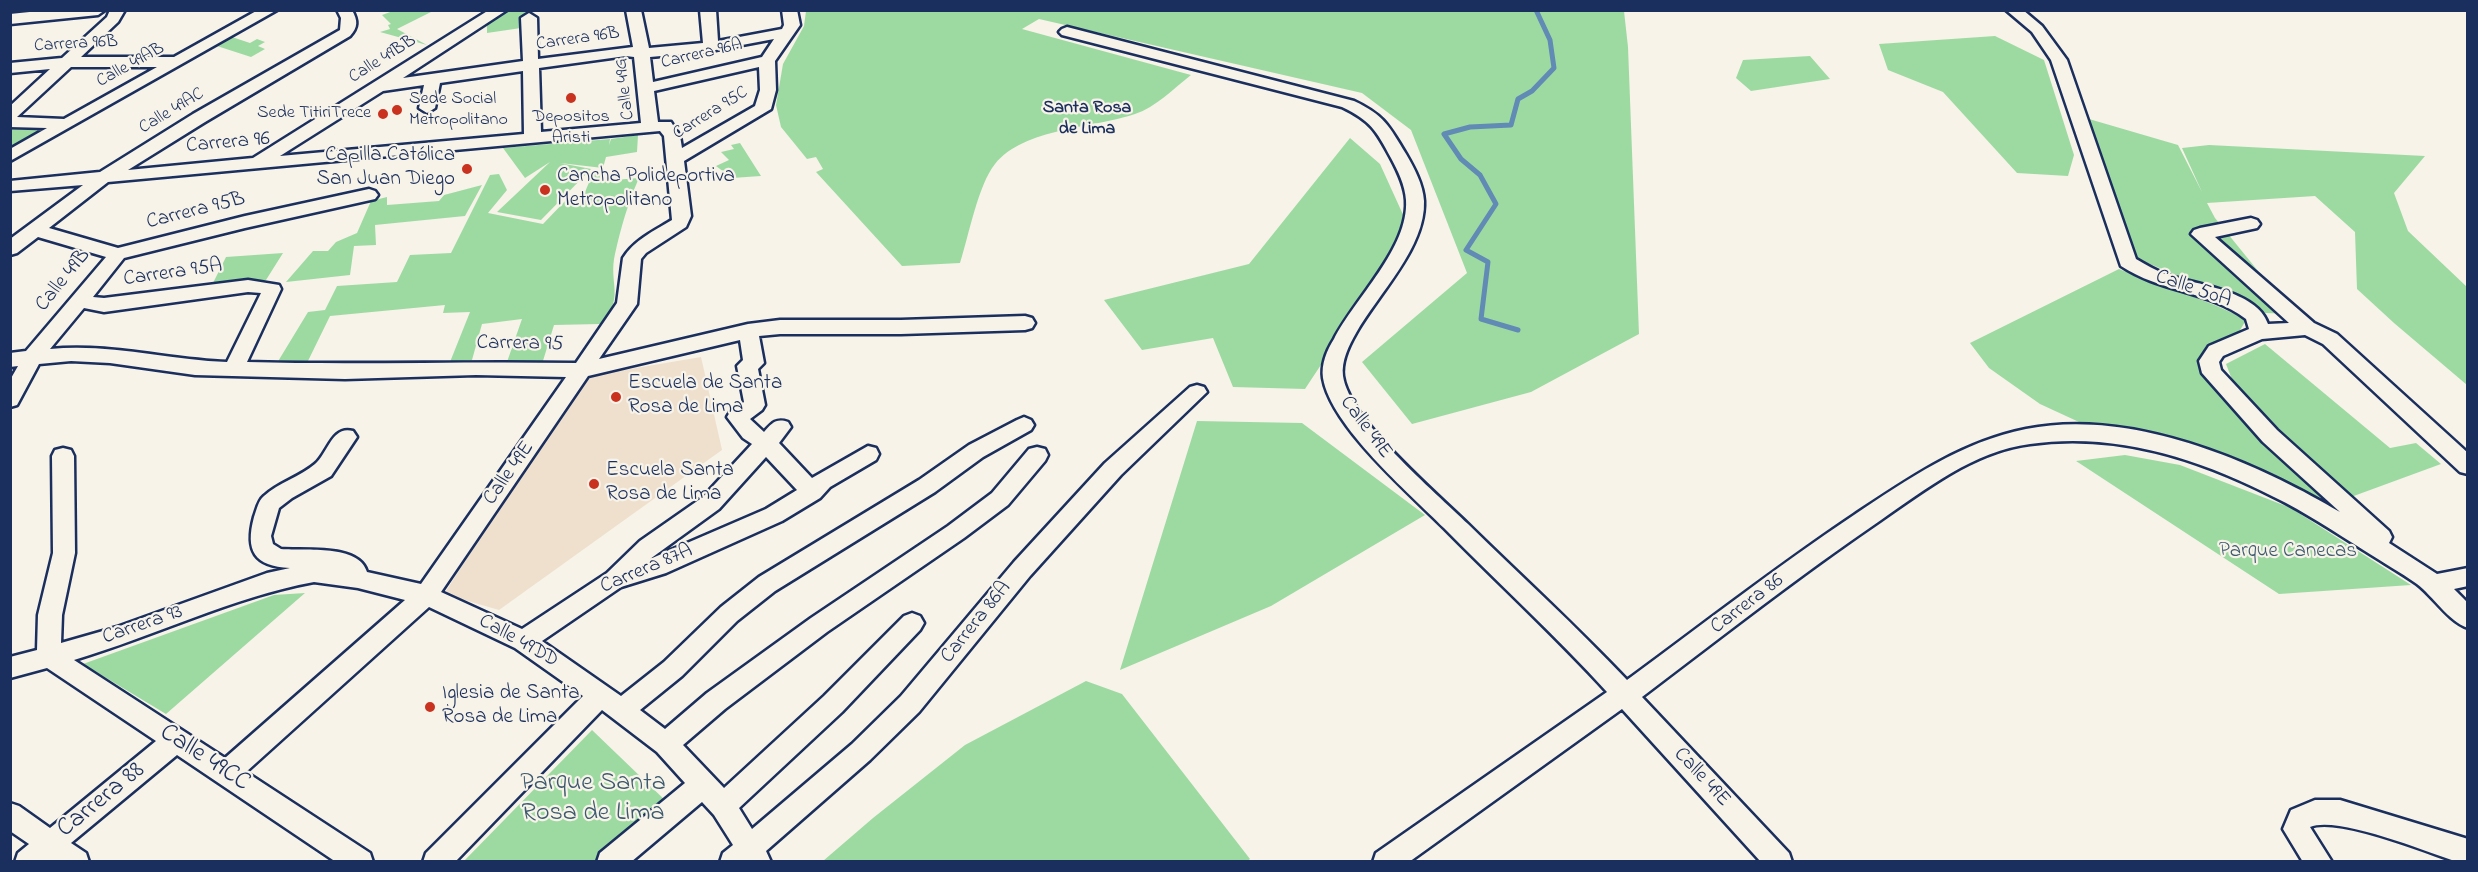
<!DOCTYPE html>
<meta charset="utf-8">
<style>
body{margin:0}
#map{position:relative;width:2478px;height:872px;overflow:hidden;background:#f7f3e8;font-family:"Indie Flower",sans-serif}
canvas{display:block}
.frame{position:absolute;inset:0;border:12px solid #1b2f5e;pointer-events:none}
</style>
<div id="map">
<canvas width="2478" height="872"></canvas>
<div class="frame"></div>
</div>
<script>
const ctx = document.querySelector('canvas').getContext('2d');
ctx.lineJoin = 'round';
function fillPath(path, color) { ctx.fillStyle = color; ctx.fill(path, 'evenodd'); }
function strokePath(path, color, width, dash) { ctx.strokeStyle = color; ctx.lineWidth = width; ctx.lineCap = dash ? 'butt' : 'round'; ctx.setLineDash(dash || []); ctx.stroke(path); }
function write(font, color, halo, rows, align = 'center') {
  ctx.font = font + ' "Indie Flower",sans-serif'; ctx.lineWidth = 4.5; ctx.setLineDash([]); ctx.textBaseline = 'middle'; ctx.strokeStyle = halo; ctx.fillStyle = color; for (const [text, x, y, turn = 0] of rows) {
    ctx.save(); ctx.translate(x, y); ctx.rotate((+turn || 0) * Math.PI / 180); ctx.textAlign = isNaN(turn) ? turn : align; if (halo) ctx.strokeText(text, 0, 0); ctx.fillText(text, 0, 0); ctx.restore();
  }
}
const built = new Path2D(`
 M701 357 722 450 499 610 444 594 583 377Z`);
const green = new Path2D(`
 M393 11H433L397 29 427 45 380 32 390 29 388 25 391 24 382 15Z
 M504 11H538L520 16 521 28 487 33V23Z
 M806 11H1624L1628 47 1639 334 1531 392 1412 424 1362 362 1467 273 1411 130 1362 93 1039 19 1022 29 1191 75C1173 89 1156 107 1135 114 1094 128 1024 128 995 164 978 185 969 235 960 263L902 266 816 172 823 169 816 157 807 159 781 127 776 105 783 64 804 26Z
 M1995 36 2044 60 2074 155 2068 176 2017 173 1943 92 1888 70 1879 44Z
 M232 37 250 43 257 39 265 42 258 46 265 49 251 57 217 46Z
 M1810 56 1830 79 1751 91 1736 78 1743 60Z
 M2089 119 2178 145 2202 192 2182 148 2209 145 2425 156 2394 193 2408 231 2467 287V385L2394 323 2357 289 2355 232 2315 196 2207 203 2215 218 2293 314 2265 313 2136 258Z
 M11 128H34L41 130 11 151Z
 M638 135 637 152 606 157 603 168 560 163 591 169 541 220 497 212 550 162 525 178 503 148 610 139 609 145 611 139Z
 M1350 138 1380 164 1410 230 1305 389 1233 387 1213 338 1142 350 1104 300 1249 264Z
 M740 143 761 176 732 178 716 166 729 160 721 152 734 149 731 145Z
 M594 170 607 171 601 181 639 178C628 203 621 227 615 254 608 284 626 298 600 324L554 325 542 364 507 362 522 319 482 324 472 360 450 362 470 312 443 313 445 305 330 316 307 363H277L308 312 325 310 337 286 397 282 410 255 451 253 490 175 499 174 507 190 488 213 543 224 567 199 581 202Z
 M482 185 465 216 375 225 376 245 354 246 350 275 286 282 313 251H328L336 242 357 233 371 201 387 197V205L439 201 444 195Z
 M283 253 266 280 213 283 226 257Z
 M2119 269C2161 287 2206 298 2246 320L2239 332 2206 346 2199 362 2236 411 2342 511 2192 445 2079 422 2040 404 1989 368 1970 343Z
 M2265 344 2390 448 2416 443 2441 464 2351 497 2238 395 2226 364Z
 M1197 421 1302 423 1425 515 1271 606 1120 670Z
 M2125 455 2180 465 2291 508 2411 585 2279 594 2076 461Z
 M305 593 166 714 83 664 274 595Z
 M1086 681 1122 694 1250 859 1246 862 823 861 873 818 965 745Z
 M592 730 668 803 595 861 463 862Z`);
const stream = new Path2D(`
 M1518 330 1481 319 1488 262 1466 250 1496 204 1480 175 1461 159 1444 134 1470 127 1511 125 1518 99 1532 91 1554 68 1550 40 1536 10`);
const minor = new Path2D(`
 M49 10H105L98 15 10 24V14Z
 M110 10H125L118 22 81 57H174L258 10H277L10 161V149L47 128 10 127V106L50 69 10 73V63L62 58 107 17ZM71 67H157L64 119 17 117Z
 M337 10H352C358 21 358 27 350 36L205 122 128 170 253 158 489 10H507L403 78 523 61 521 18 529 13 537 18 538 59 633 47 626 10H641L649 48 703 43 700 10H716L718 41 782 29 784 25 782 10H797L800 25 775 61 776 90 771 109 684 161 691 216 686 227 646 253 641 259 637 304 599 359 748 324 780 320H901L1025 316 1032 318 1035 323 1032 328 1025 330 901 334H780L759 336 764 363 758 369 765 405 762 410 750 419 764 432C772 423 776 418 788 422L791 427 779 443 812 478 868 446 876 448 879 454 876 460 830 487 820 498 782 521 666 573 621 587 542 641 621 696 664 662 721 607 759 577 919 480 969 445 1017 420 1024 417 1031 420 1034 425 1031 430 983 457 935 492 775 591 737 621 682 676 640 710 665 729 707 693 811 618 948 526 992 493 1029 449 1037 447 1045 449 1048 455 1045 461 1008 505 964 538 827 632 725 709 683 745 724 788 824 696 904 616 912 613 920 616 924 623 920 630 842 712 739 808 752 829 852 744 901 696 1014 562 1105 463 1190 387 1197 385 1204 387 1207 392 1121 475 1030 576 919 712 870 760 766 851 771 862H720L723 853 733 845 714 815 702 802 631 862H597L600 853 685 783 657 752 602 710 455 862H423L426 853 583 696 515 648 429 607 246 772 370 853 373 862H336L177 755 71 843 86 853 89 862H15L18 853 29 844 10 831V803L19 806 50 828 156 741 47 668 10 678V657L37 650 38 615 53 553 52 456 55 450 63 448 71 450 74 456 75 553 62 615 61 643 117 627 267 573 290 568C254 566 245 551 254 517 257 509 258 501 264 496 279 482 300 477 315 464 328 453 332 425 353 431L357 437 331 476 292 498 279 508 271 536 273 544 281 549C306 551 359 544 367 572L421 584 566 377 476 375 345 379 195 375 110 363 71 361 39 364 17 405 10 407V380L18 366 10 367V353L26 351 106 257 38 237 17 253 10 255V239L83 185 10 191V181L100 172 193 114 340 30 341 18ZM774 39 762 57 653 82 650 57 705 52ZM626 56 634 57 641 123 541 132 539 68ZM759 67 760 90 755 106 682 148 680 136 671 122H658L654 91ZM523 71 524 134 280 156 383 91 424 85 419 108 427 113 435 108 440 83ZM660 131 664 136 672 220C654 231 634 240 623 258L617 303 576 363C466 361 357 365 247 362L281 289 279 285 248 280 104 298 93 297 124 258 245 228 375 199 378 195 375 191 369 189 245 216 118 248 49 228 108 182ZM248 292 261 293 227 362C168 360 110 343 50 349L84 308 104 312ZM740 340 743 360 737 366 744 402 730 412 727 417 743 438 752 444 703 497 640 541 607 573 522 629 441 592 588 376ZM766 457 797 490 766 509 650 559 719 509ZM314 582 358 588 405 600 225 758 74 660C155 636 232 597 314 582Z
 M2006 10H2023L2042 26 2067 60 2136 259C2146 265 2155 270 2165 274 2195 285 2257 290 2268 324L2289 323 2191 234 2194 230 2200 228 2251 218 2257 220 2260 224 2257 228 2215 237 2314 323 2337 334 2468 453V474L2460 472 2323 344 2305 335 2262 339 2223 356 2219 362 2221 370 2277 430 2389 531 2392 537 2389 543 2437 574 2468 568V586L2454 589 2468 603V628C2448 621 2434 597 2417 584 2400 572 2382 562 2365 551 2335 532 2305 512 2274 497 2197 458 2116 432 2030 444 1974 451 1926 489 1881 520 1799 576 1721 637 1642 697L1789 853 1792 862H1761L1622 709 1409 862H1373L1376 853 1607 692C1555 635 1498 583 1444 528 1409 493 1331 426 1323 378 1321 364 1327 350 1334 339 1355 298 1409 248 1406 200 1405 185 1398 171 1391 158 1376 130 1371 121 1342 107L1062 35 1059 32 1062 29 1067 27 1354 101C1384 115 1389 126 1406 154 1414 168 1423 184 1424 201 1426 247 1378 294 1356 333 1349 345 1341 361 1343 376 1349 419 1435 492 1468 524 1521 576 1576 626 1627 680 1702 625 1776 567 1854 515 1908 479 1961 442 2026 429 2130 408 2252 460 2340 512L2263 442 2202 373 2199 361 2209 346 2249 329 2246 319C2209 291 2160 292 2121 266L2051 60 2032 32Z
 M2315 800H2340L2468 839V862H2458C2427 852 2337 815 2310 827L2332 862H2303L2283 829 2291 810Z`);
const markers = [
 [571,98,6,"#c8321e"],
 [397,110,6,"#c8321e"],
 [383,114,6,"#c8321e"],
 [467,169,6,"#c8321e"],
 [545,190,6,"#c8321e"],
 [616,397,6,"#c8321e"],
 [594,484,6,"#c8321e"],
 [430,707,6,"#c8321e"]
];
const farStreetnames = [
 ["Carrera 96B",578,40,-8],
 ["Carrera 96B",76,45,-3],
 ["Carrera 96A",702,55,-13],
 ["Calle 49BB",383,60,-32],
 ["Calle 49AB",131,66,-29],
 ["Calle 49G",626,89,-97],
 ["Calle 49AC",172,112,-31],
 ["Carrera 95C",711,114,-32]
];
const farPoinames = [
 ["Sede Social",409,100],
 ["Metropolitano",409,121],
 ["Sede TitiriTrece",371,114,"right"],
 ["Depositos",571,118,"center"],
 ["Aristi",571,139,"center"]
];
const farNeighbourhoodnames = [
 ["Santa Rosa",1087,109],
 ["de Lima",1087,130]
];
const streetNames = [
 ["Carrera 96",228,144,-5],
 ["Carrera 95B",196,212,-14],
 ["Carrera 95A",173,274,-8],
 ["Calle 49B",64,281,-51],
 ["Calle 50A",2193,290,19],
 ["Carrera 95",520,345,1],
 ["Calle 49E",1365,428,53],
 ["Calle 49E",510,474,-55],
 ["Carrera 87A",647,570,-23],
 ["Carrera 86",1748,605,-37],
 ["Carrera 86A",977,623,-51],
 ["Carrera 93",143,626,-19],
 ["Calle 49DD",518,642,29],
 ["Calle 49E",1701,778,47]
];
const poiNames = [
 ["Capilla Católica",455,157,"right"],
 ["San Juan Diego",455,181,"right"],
 ["Cancha Polideportiva",557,178],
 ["Metropolitano",557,202],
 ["Escuela de Santa",628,385],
 ["Rosa de Lima",628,409],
 ["Escuela Santa",606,472],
 ["Rosa de Lima",606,496],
 ["Iglesia de Santa",442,695],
 ["Rosa de Lima",442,719]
];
const parkNames = [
 ["Parque Canecas",2288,553]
];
const nearStreetnames = [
 ["Calle 49CC",204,759,33],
 ["Carrera 88",102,801,-39]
];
const nearParknames = [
 ["Parque Santa",593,785],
 ["Rosa de Lima",593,815]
];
fillPath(built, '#efe0cd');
fillPath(green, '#9ddaa2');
strokePath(stream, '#618ab4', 5);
strokePath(minor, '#1b2f5e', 5);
fillPath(minor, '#f7f3e8');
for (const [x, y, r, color] of markers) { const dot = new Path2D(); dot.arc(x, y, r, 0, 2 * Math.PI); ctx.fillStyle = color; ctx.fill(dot); strokePath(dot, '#f7f3e8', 2); }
write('18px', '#1b2f5e', '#f7f3e8', farStreetnames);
write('18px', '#1b2f5e', '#f7f3e8', farPoinames, 'left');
write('bold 18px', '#1b2f5e', '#f7f3e8', farNeighbourhoodnames);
write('21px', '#1b2f5e', '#f7f3e8', streetNames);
write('21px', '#1b2f5e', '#f7f3e8', poiNames, 'left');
write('21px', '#3c5a6f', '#f7f3e8', parkNames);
write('26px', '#1b2f5e', '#f7f3e8', nearStreetnames);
write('26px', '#3c5a6f', '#f7f3e8', nearParknames);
</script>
